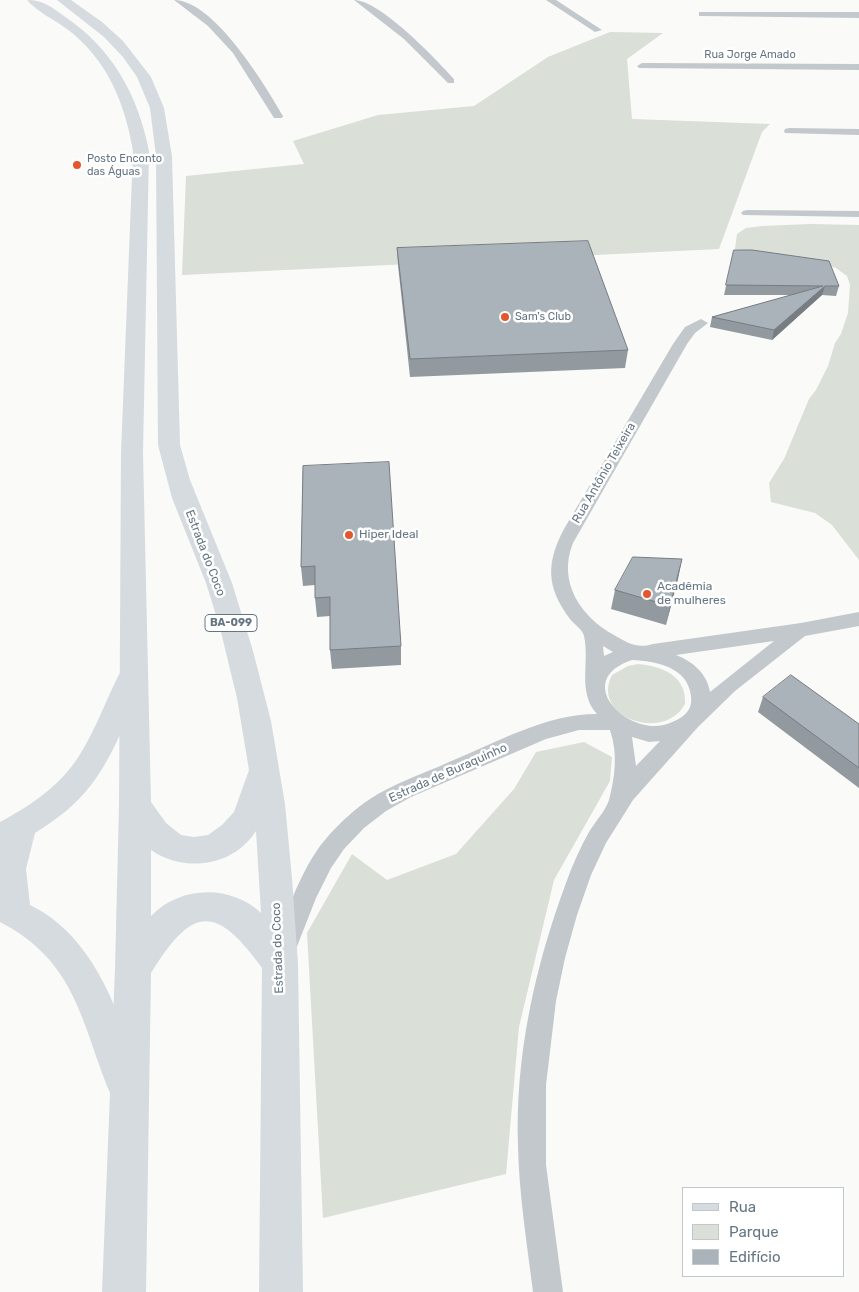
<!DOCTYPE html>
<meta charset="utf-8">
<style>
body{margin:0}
#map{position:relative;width:859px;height:1292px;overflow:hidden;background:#fafaf8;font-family:Rubik,sans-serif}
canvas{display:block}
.legend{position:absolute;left:682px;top:1187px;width:162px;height:90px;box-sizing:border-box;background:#fff;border:1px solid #c1c8cd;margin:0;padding:6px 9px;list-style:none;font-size:15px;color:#657683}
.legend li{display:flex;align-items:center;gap:10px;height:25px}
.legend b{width:25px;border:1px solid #c1c8cd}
</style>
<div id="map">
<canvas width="859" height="1292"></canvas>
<ul class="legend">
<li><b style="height:6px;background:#d6dbdf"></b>Rua</li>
<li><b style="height:14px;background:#dadfd7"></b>Parque</li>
<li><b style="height:14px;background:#aab3b9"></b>Edifício</li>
</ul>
</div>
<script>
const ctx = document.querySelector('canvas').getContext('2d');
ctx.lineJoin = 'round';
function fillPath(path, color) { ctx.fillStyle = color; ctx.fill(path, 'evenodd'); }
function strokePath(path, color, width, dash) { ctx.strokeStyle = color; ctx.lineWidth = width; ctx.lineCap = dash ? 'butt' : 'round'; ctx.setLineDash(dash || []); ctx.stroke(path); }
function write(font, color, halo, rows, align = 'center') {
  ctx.font = font + ' Rubik,sans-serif'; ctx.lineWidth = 5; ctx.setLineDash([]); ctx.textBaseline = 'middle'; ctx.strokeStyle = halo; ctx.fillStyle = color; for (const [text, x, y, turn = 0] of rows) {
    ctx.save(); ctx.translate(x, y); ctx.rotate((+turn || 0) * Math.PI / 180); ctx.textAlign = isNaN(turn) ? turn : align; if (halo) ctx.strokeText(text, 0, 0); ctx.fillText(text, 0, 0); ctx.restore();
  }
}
const green = new Path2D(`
 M610 32 663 33 627 59 632 119 770 124 762 132 719 249 182 275 186 176 304 164 293 141 378 115 474 106 548 57Z
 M810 224 859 225V560L832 525 815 513 771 502 769 483 784 459 809 399 816 390 828 366 835 343 841 334 848 313 850 285 847 276 836 268 820 263 735 249 737 234 746 228 762 226Z
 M638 664C662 666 687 676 685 704 664 743 590 717 612 675L628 666Z
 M584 742 612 757 610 781 554 880 519 1027 506 1174 323 1218 307 933 352 854 387 880 456 854 514 789 536 752Z`);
const street = new Path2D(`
 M174 0C214 0 265 85 283 116L282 118H274L233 53 208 26Z
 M354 0C380 0 436 59 454 79V83H448L404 39Z
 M546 0H556L602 30 595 32Z
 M699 12H859V18L702 16H699Z
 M642 63 859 64V70L639 68 637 66Z
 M789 128 859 129V135L785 133 784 131 785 129Z
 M747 210 859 211V217L743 215 741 213 743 211Z
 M701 319 708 323 695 333 687 344 573 543C557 582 581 617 614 635 628 643 637 649 653 644L801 623 859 612V626L805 636 735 691 698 727 633 800 606 843 591 875 577 915 565 958 556 1001 546 1085V1165L563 1292H533C527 1243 519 1195 518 1146 515 1056 535 966 566 883 572 866 580 848 589 832 595 822 606 810 609 800 615 776 618 754 610 730H579L546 739 411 797 386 811 364 828 344 849 331 868 316 898 294 954 286 957 278 954 274 946C288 909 303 863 330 834 342 821 355 809 370 799 394 783 423 774 449 762 496 743 545 714 597 714 577 692 590 663 584 636 583 630 574 624 570 619 546 587 546 563 564 529L673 344 685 327ZM774 641 710 692C707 673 692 661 676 655ZM603 646 613 652 604 656ZM632 660C656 661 688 667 691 696 693 711 683 718 670 723 631 740 569 681 632 660ZM632 737 649 742 660 741 636 766Z`);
const secondary = new Path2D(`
 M133 664 143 667 146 674C129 711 116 753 91 785 76 805 56 820 35 833L26 869 30 905C96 937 120 1016 141 1080L136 1093 123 1098 110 1093C81 1022 76 961 0 922V822C30 806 60 786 79 756 97 728 107 696 123 667Z`);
const highway = new Path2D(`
 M27 0C44 0 51 7 64 16 112 48 138 95 149 151L143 453 151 802 166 823 181 835 194 837 208 835 222 825 234 812 249 770 237 698 220 628 206 583 172 498 158 445 156 156 150 108 137 77 123 57 104 37 57 0H71L102 22 123 41 151 77 164 108 172 156 180 445 190 480 232 583 253 651 271 721 285 804 292 878 298 964 303 1292H259L262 968C215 903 192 907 151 973L146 1292H102L115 969 119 805 121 453 133 151C125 103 107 59 67 29 55 20 37 12 27 0ZM256 831 261 913C230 884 180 886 151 916V850C184 873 233 867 256 831Z`);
const wall = new Path2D(`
 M397 248 628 350 625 368 410 377 398 265Z
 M734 250 839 286 836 296 822 295 772 340 710 327 712 317 791 295H724Z
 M303 466 401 646V665L332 669 330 650V616L317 617 315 598V585L303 586 301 567Z
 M682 559 666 625 611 609 615 590Z
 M763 697 859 724V788L758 712Z`);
const shadedWall = new Path2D(`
 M825 286 822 295 772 340 774 330Z
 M682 559 678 579 666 625 670 606Z`);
const building = new Path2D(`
 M588 241 628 350 410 359 397 248Z
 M734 250H752L829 261 839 286H825L774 330 712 317 823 286 726 285Z
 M389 462 401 646 330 650V597L315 598V566L301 567 303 466Z
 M633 557 682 559 670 606 615 590Z
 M791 675 859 724V768L763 697Z`);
const markers = [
 [77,165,5,"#e4572e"],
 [505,317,5,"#e4572e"],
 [349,535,5,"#e4572e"],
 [647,594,5,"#e4572e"]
];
const farStreetnames = [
 ["Rua Jorge Amado",750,55]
];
const farPoinames = [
 ["Posto Enconto",87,159],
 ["das Águas",87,172],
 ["Sam's Club",515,317]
];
const shields = [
 [231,623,52]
];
const shieldNames = [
 ["BA-099",231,623]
];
const streetNames = [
 ["Rua Antônio Teixeira",604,473,-60],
 ["Estrada do Coco",205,553,69],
 ["Estrada de Buraquinho",448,773,-24],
 ["Estrada do Coco",278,948,-92]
];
const poiNames = [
 ["Hiper Ideal",359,535],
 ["Acadêmia",657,587],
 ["de mulheres",657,601]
];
fillPath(green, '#dadfd7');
fillPath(street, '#c3c8cc');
fillPath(secondary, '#d6dbdf');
fillPath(highway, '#d6dbdf');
fillPath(wall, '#929a9f');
fillPath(shadedWall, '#777d82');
fillPath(building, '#aab3b9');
strokePath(building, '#777d82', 1);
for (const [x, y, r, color] of markers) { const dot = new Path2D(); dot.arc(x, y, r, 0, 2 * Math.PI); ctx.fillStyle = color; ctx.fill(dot); strokePath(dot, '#fff', 2); }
write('11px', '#657683', '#fff', farStreetnames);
write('11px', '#657683', '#fff', farPoinames, 'left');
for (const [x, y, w] of shields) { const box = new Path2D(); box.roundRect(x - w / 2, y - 8.5, w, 17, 4); ctx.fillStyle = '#fff'; ctx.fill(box); strokePath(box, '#657683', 1); }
write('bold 11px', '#657683', null, shieldNames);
write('12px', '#657683', '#fff', streetNames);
write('12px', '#657683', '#fff', poiNames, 'left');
</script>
